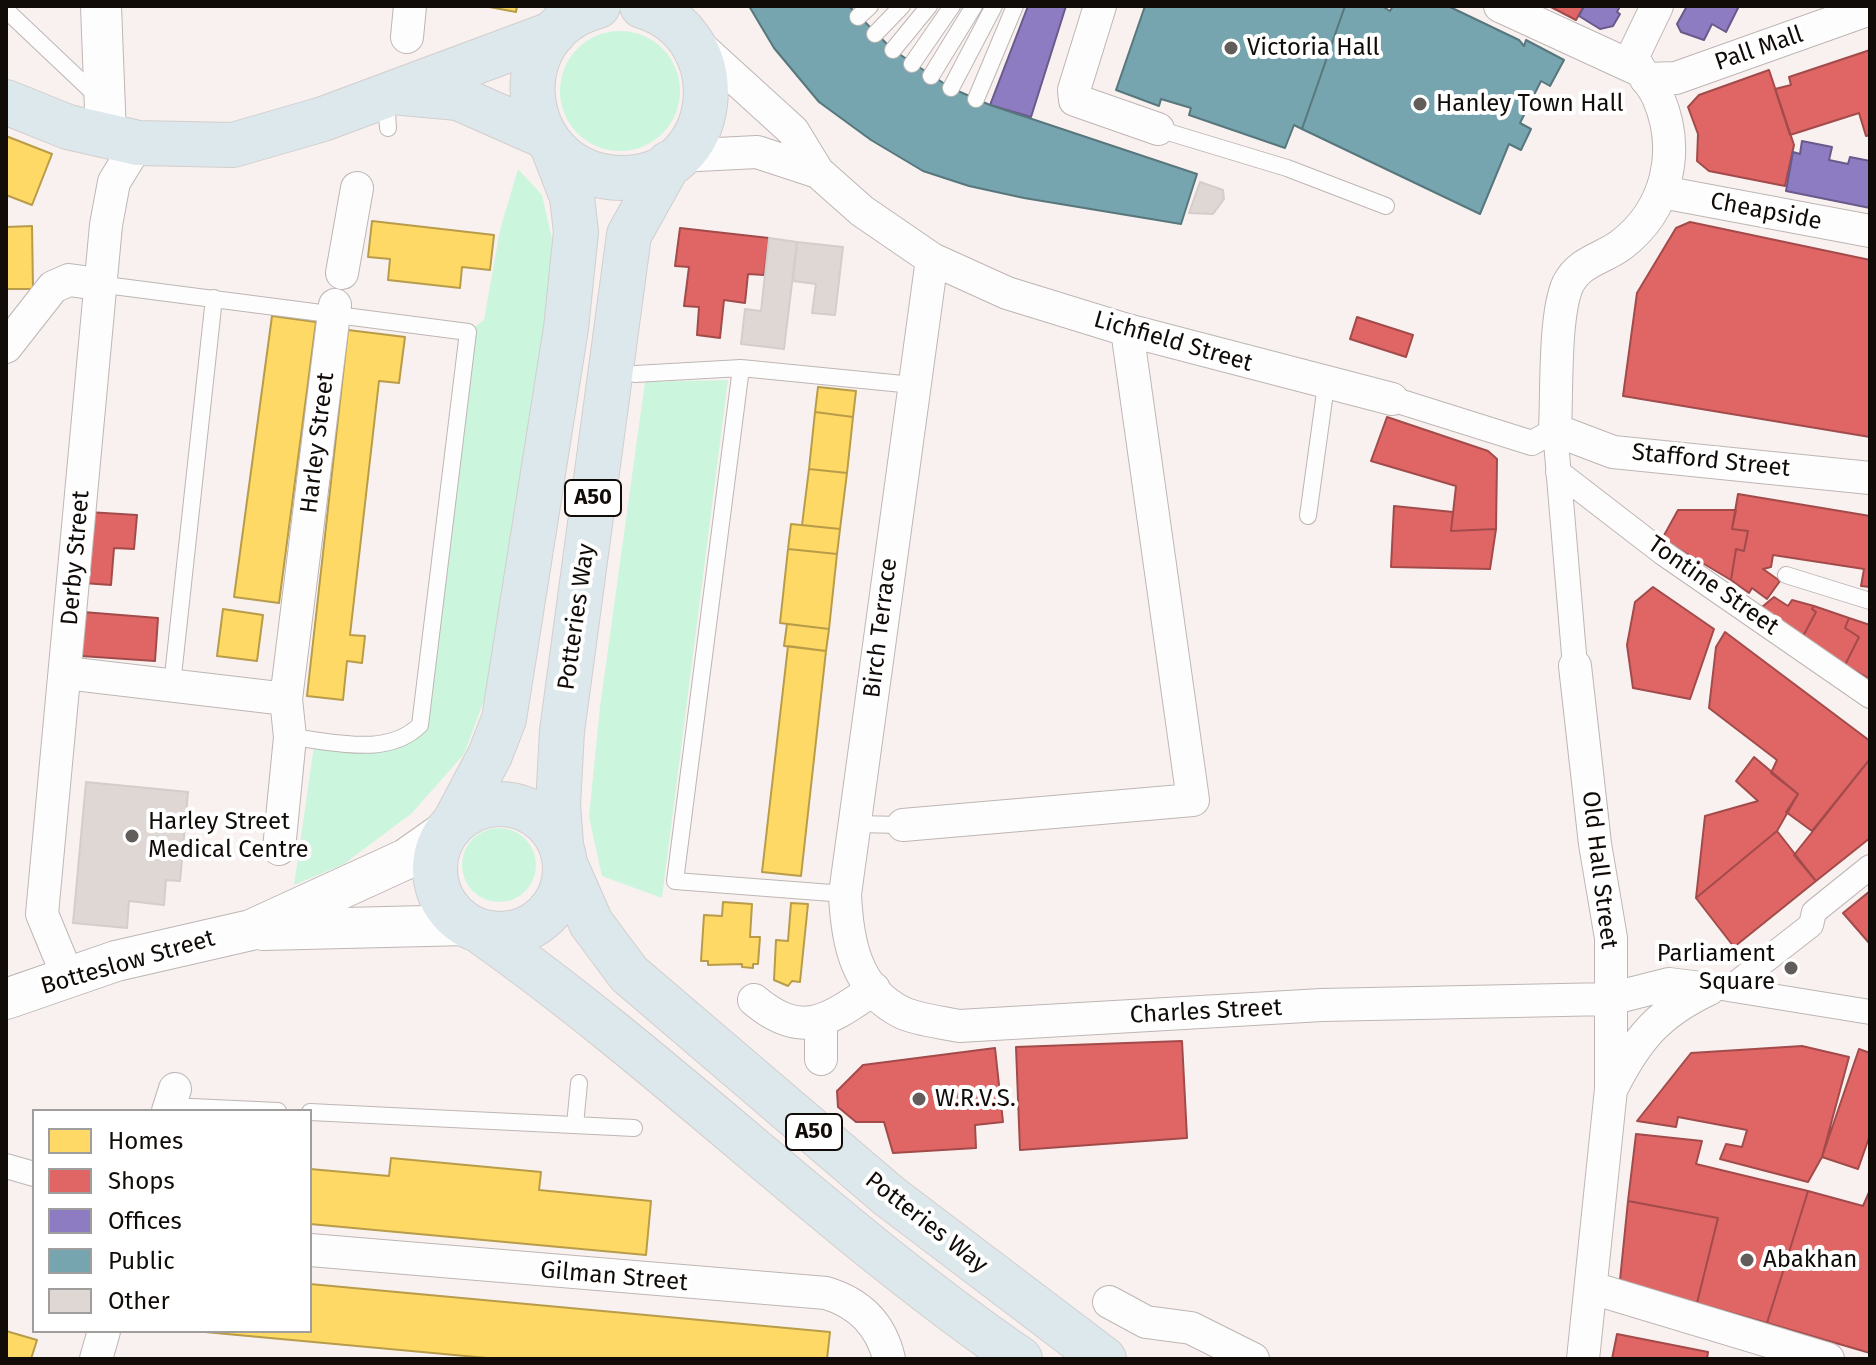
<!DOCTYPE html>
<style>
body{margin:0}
#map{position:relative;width:1876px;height:1365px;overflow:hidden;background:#f8f1ef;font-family:"Fira Sans",sans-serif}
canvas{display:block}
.frame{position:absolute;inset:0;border:8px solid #120c09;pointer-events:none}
.legend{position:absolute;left:32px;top:1109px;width:280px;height:224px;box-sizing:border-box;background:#fff;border:2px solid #a09e9d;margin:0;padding:10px 14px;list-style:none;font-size:24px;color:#120c09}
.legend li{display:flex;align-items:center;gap:16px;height:40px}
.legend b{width:40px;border:2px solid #a09e9d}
</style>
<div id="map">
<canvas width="1876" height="1365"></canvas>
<div class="frame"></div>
<ul class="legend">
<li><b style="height:22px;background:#ffd966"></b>Homes</li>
<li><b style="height:22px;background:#e06666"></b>Shops</li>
<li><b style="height:22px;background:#8e7cc3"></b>Offices</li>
<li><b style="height:22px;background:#76a5af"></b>Public</li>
<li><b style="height:22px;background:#ded7d4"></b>Other</li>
</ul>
</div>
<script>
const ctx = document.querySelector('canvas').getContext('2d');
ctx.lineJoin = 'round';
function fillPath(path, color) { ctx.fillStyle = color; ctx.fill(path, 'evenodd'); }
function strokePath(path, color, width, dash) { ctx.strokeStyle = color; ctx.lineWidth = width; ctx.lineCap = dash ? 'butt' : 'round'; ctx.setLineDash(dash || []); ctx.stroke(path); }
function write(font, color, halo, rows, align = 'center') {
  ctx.font = font + ' "Fira Sans",sans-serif'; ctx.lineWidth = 8; ctx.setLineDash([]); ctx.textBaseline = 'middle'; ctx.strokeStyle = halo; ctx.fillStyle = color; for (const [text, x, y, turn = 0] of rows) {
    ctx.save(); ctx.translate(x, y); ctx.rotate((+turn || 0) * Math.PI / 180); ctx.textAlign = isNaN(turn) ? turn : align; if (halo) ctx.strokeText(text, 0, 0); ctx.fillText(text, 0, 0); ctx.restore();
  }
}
const green = new Path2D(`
 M560 91a60 60 0 1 1 120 0a60 60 0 1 1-120 0Z
 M518 169 542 195 552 239 549 298 491 682 464 754 412 813 344 864 294 885 315 739 370 745 420 725 468 332 484 320 500 230Z
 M728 380 662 898 602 876 589 817 600 707 645 382Z
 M462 865a37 37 0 1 1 74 0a37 37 0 1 1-74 0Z`);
const homes = new Path2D(`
 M484 6H517L516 12Z
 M6 136 52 154 32 205 6 195Z
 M372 221 494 235 490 270 462 267 460 288 388 280 390 259 368 257Z
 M32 226 33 289H6V227Z
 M272 316 316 322 279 603 234 597Z
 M348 330 405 337 399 383 379 381 350 635 365 636 362 663 347 661 343 700 307 696Z
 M818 387 856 391 853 417 815 412Z
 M815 412 853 417 847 473 809 469Z
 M809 469 847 473 840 529 802 525Z
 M791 524 840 529 837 554 788 549Z
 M788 549 837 554 829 629 780 623Z
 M223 609 263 615 257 661 217 656Z
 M787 624 829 629 826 651 784 646Z
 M788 646 826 651 801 876 762 872Z
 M723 902 752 904 750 937H760L758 964H753V968L742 967V964L708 965V961H701L704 915 722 916Z
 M791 903 808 904 800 982 792 981 788 986 774 980 776 940 788 941Z
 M391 1158 541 1172 539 1190 651 1201 646 1255 310 1224V1169L389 1176Z
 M310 1284 830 1332 827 1359H498L194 1331H310Z
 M6 1331 37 1340 31 1359H6Z`);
const shops = new Path2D(`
 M1549 6H1584L1576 20Z
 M1870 50V135L1866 136 1859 113 1790 135 1775 89 1791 85 1789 77Z
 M1769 70 1794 145 1785 186 1709 171 1697 161 1698 134 1688 107 1699 95Z
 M1690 222 1870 260V437L1623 396 1637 293 1676 228Z
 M680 228 769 238 764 275 748 274 745 303 724 300 720 338 697 335 699 307 684 306 689 267 675 266Z
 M1357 317 1413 335 1406 357 1350 339Z
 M1387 417 1488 451 1497 459 1496 529 1451 531 1456 486 1371 461Z
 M1738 494 1870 516V587L1861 586 1864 569 1773 555 1771 567 1763 569 1780 581 1767 599 1752 588 1749 593 1731 580 1736 549 1744 551 1748 531 1732 529Z
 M1394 506 1453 512 1451 531 1496 529 1490 569 1391 567Z
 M1678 510H1736L1732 529 1748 531 1744 551 1736 549 1731 580 1662 539Z
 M88 512 137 515 134 549 114 548 111 585 83 583Z
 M1653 587 1714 629 1690 699 1633 688 1627 645 1635 602Z
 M1774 597 1788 606 1792 600 1814 606 1812 609 1816 612 1802 638 1762 607Z
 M1814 606 1849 618 1845 628 1859 637 1845 665 1802 638 1816 612 1812 609Z
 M83 612 158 618 155 661 81 656Z
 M1849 618 1870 625V679L1845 665 1859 637 1845 628Z
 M1725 632 1870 741V759L1812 831 1786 812 1798 794 1771 773 1777 760 1709 708 1716 647Z
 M1754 757 1798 794 1777 831 1696 898 1705 816 1758 801 1736 781Z
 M1870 759V838L1816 881 1794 855Z
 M1777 831 1816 881 1734 947 1696 898Z
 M1870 891V944L1843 913Z
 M1182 1041 1187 1138 1020 1150 1016 1047Z
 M1802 1046 1849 1057 1822 1157 1808 1182 1720 1159 1726 1144 1742 1147 1747 1130 1678 1117 1676 1127 1637 1121 1691 1053Z
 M995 1048 1003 1122 975 1125 976 1148 893 1153 884 1122H856L838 1107 837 1091 863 1065Z
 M1859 1049 1870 1053V1135L1858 1169 1822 1157Z
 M1636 1134 1702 1141 1696 1164 1808 1191 1767 1323 1697 1303 1718 1218 1628 1201Z
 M1870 1190V1353L1767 1323 1808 1191 1863 1206Z
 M1628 1201 1718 1218 1697 1303 1620 1280Z
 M1617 1334 1708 1352 1707 1359H1612Z`);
const offices = new Path2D(`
 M1028 6H1066L1031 117 990 105Z
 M1584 6H1620L1617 12 1620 14 1613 26 1600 29 1579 16Z
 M1687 6H1739L1726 32 1712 24 1704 40 1681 32 1677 24Z
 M1802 141 1832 147 1829 160 1848 164 1850 157 1870 161V208L1786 191 1793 152 1800 154Z`);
const public = new Path2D(`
 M749 6H849L893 50 951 88 990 105 1197 174 1181 224 1024 198 969 186 923 171 871 140 819 102 774 48Z
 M1145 6H1345L1302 129 1294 125 1285 148 1189 115 1191 108 1161 99 1159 106 1116 90Z
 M1345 6H1382L1390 11 1393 6H1448L1519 40 1524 46 1526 40 1564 60 1550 86 1541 81 1520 123 1531 129 1521 150 1509 144 1480 214 1302 129Z`);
const building = new Path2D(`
 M1200 182 1223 190 1224 199 1213 214 1189 213Z
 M769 238 797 242 784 349 741 344 745 309 761 311Z
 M797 242 843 247 835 315 812 313 816 284 793 281Z
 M86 782 188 792 180 881 166 880 164 905 129 901 127 928 73 923Z`);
const service = new Path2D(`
 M6 10 100 99
 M858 17 870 6
 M875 34 902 6
 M893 50 929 6
 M912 64 952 6
 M931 76 974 6
 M951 88 994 6
 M386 99 388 128
 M976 99 1015 6
 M1158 129 1287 168 1386 206
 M98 284 468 332 420 725C387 758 332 741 290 737
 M741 368 675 881 845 894
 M635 374 741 368 913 385
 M1308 516 1326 385
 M1786 575 1870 601
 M172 685 214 298
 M855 824 903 825
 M170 1106 278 1111
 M310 1112 634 1128
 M575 1125 579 1083`);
const pedestrian = new Path2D(`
 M1392 399 1532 443 1555 430 1575 666
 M1558 472 1663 553 1870 696
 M1722 988 1870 1012
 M1730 988 1811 925 1814 912 1870 867
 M6 1166 34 1174`);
const minor = new Path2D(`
 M1100 6 1074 90 1075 100 1158 129
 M1500 6 1637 69
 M1657 6 1633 56C1638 72 1651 81 1658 97 1681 150 1668 209 1621 245 1602 259 1580 261 1568 284 1554 314 1557 394 1555 430L1613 452 1870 478
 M407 37 410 6
 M693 40 793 131 818 172 862 211 932 259 1007 293 1127 330 1392 399
 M1646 79 1676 78 1870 9
 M678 156 757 152 818 172
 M1662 192 1870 231
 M932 259 845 894C847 940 855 990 903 1013 919 1020 941 1022 959 1026L1322 1005 1610 999 1669 984 1709 989
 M342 273 357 188
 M6 347 53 287 69 280 98 284
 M1575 666 1595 844 1611 938V1089L1583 1359
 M66 673 286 699
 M903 825 1193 800 1127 330
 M279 849 290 737 286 699 335 305
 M68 977 42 914 106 225 114 182 138 143
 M754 1000C803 1041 828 1020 874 989
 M821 1059V1023
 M1613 1086C1638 1037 1660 1012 1709 989
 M168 1111 175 1089
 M310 1250 826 1293C859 1303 881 1324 889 1359
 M1592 1288 1828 1359
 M1109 1302 1146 1322 1191 1328 1253 1359
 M96 1359 104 1331`);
const tertiary = new Path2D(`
 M101 6 106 136
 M263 930 467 925
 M6 999 116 961 251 930 406 859 450 828`);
const trunk = new Path2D(`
 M598 6C498 33 518 177 622 178 721 179 738 35 642 6
 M403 93 458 98 544 136
 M6 102 68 127 138 143 233 145 323 119 554 33
 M435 869a65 65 0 1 1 130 0a65 65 0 1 1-130 0Z
 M455 821 490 755 504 719 566 328 576 232 572 197 553 148
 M561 844 558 805 562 731 629 235 669 163
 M566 866 591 923 629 974 889 1196 1104 1359
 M481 932C669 1065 831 1229 1020 1359`);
const markers = [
 [1231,48,8,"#625c5a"],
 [1420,104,8,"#625c5a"],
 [132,836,8,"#625c5a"],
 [1791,968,8,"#625c5a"],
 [919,1099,8,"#625c5a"],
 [1747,1260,8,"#625c5a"]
];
const shields = [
 [593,498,56],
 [814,1132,56]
];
const shieldNames = [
 ["A50",593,498],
 ["A50",814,1132]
];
const poiNames = [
 ["Victoria Hall",1247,48],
 ["Hanley Town Hall",1436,104],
 ["Harley Street",148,822],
 ["Medical Centre",148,850],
 ["Parliament",1775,954,"right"],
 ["Square",1775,982,"right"],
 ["W.R.V.S.",935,1099],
 ["Abakhan",1763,1260]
];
const streetNames = [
 ["Pall Mall",1759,49,-19],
 ["Cheapside",1766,212,11],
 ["Lichfield Street",1173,342,16],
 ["Harley Street",318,443,-83],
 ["Stafford Street",1711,461,6],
 ["Derby Street",76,558,-85],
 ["Tontine Street",1713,586,35],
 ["Potteries Way",577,617,-82],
 ["Birch Terrace",881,628,-83],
 ["Old Hall Street",1599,870,83],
 ["Botteslow Street",128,963,-16],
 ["Charles Street",1206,1012,-3],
 ["Potteries Way",926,1223,38],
 ["Gilman Street",614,1277,5]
];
fillPath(green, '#ccf5dd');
fillPath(homes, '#ffd966');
strokePath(homes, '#b89c4a', 2);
fillPath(shops, '#e06666');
strokePath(shops, '#a24b4a', 2);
fillPath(offices, '#8e7cc3');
strokePath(offices, '#695a8b', 2);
fillPath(public, '#76a5af');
strokePath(public, '#58777d', 2);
fillPath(building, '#ded7d4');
strokePath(building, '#d4cdcb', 2);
strokePath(service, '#bdb6b4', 18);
strokePath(pedestrian, '#bdb6b4', 26);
strokePath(minor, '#bdb6b4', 34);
strokePath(tertiary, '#bdb6b4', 42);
strokePath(trunk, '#d2cecd', 46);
strokePath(service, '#fefdfd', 16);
strokePath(pedestrian, '#fefdfd', 24);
strokePath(minor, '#fefdfd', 32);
strokePath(tertiary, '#fefdfd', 40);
strokePath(trunk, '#dce8eb', 44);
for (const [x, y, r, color] of markers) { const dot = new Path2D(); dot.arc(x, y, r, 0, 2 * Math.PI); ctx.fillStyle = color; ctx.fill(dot); strokePath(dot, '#fff', 3); }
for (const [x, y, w] of shields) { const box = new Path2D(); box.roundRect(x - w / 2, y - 18, w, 36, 6); ctx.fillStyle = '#fff'; ctx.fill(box); strokePath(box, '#120c09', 2); }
write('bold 22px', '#120c09', null, shieldNames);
write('24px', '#120c09', '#fff', poiNames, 'left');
write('24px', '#120c09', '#fff', streetNames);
</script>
